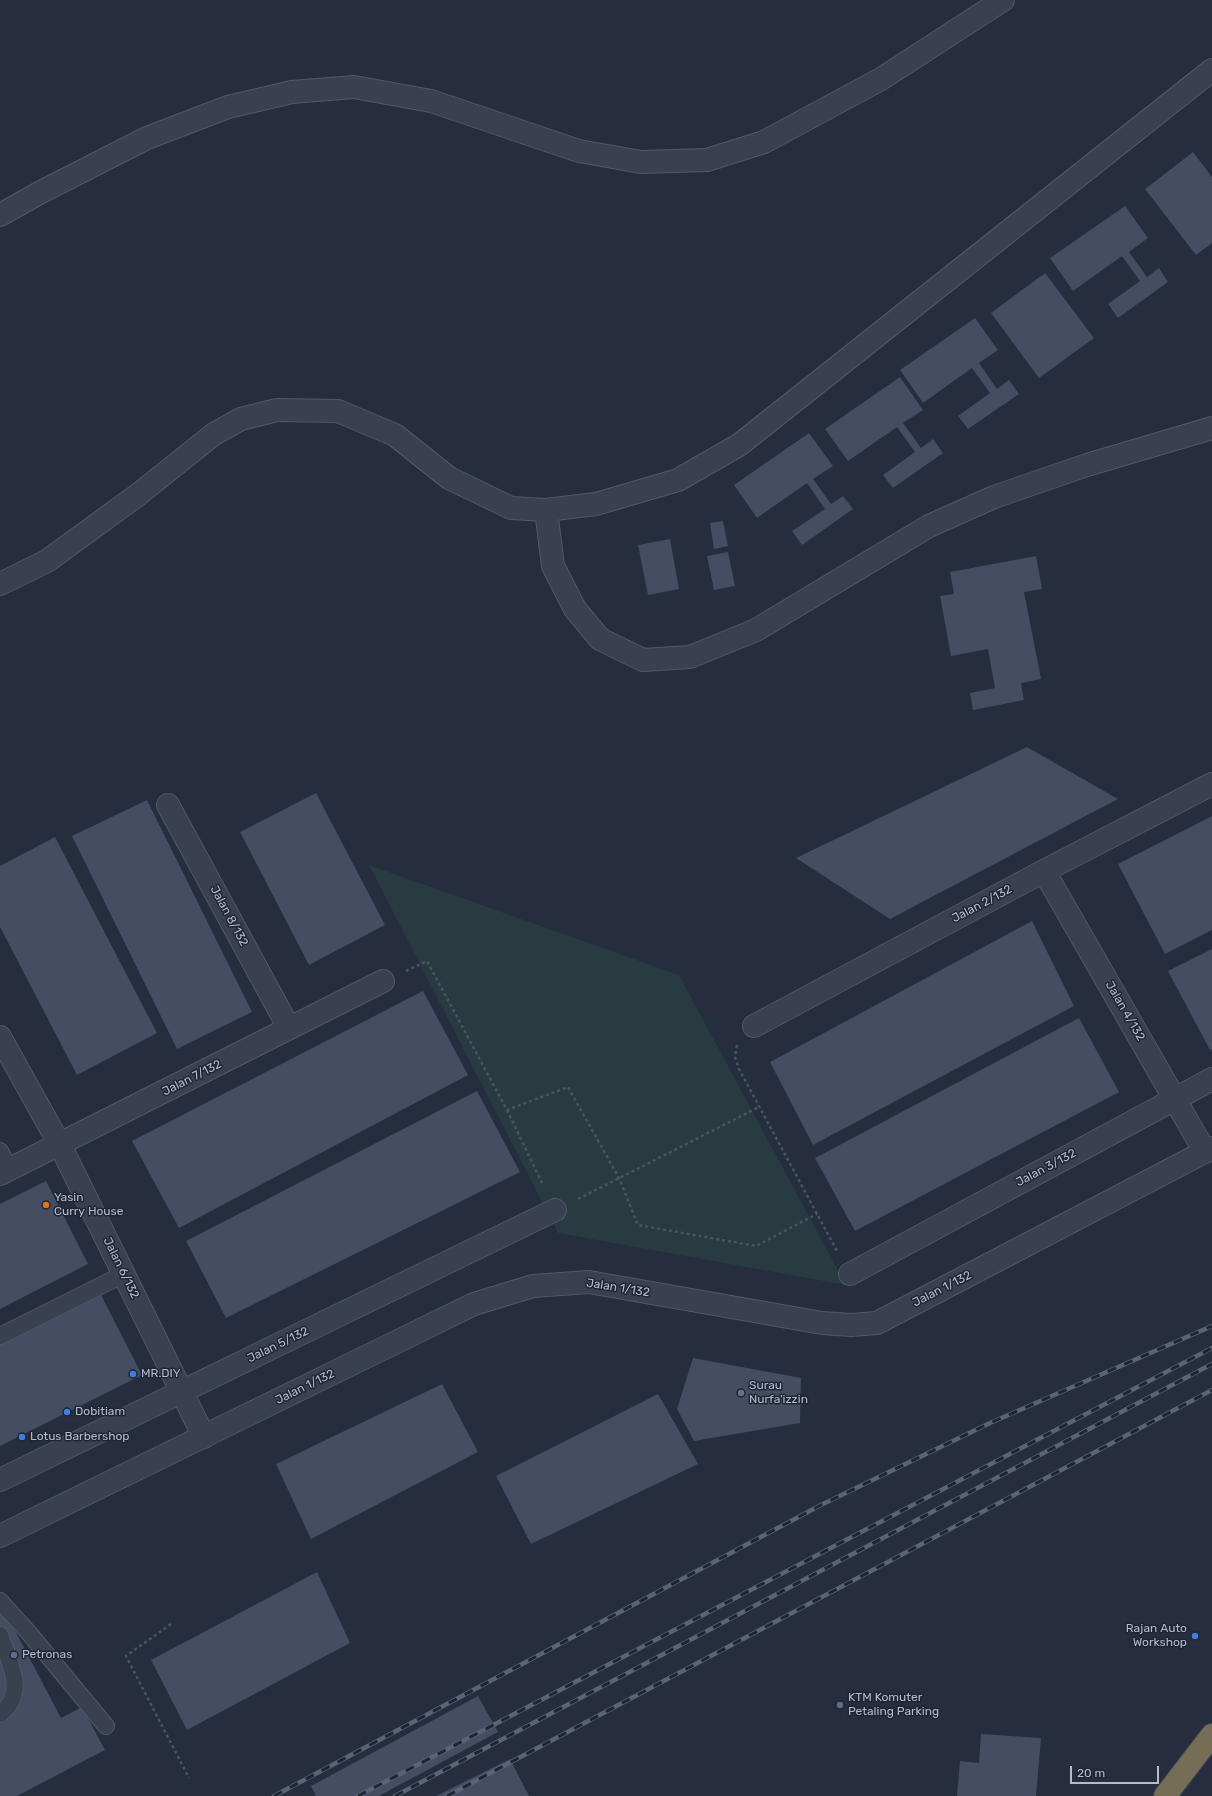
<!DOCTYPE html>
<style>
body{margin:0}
#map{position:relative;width:1212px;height:1796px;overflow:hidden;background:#252d3f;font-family:Rubik,sans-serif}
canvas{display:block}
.scale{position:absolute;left:1070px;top:1766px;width:89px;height:18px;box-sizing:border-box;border:2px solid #b6bbca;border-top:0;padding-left:5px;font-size:12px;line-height:14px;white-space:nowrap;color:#b6bbca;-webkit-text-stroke:3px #1e2535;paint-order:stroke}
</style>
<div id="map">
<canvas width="1212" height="1796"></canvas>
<div class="scale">20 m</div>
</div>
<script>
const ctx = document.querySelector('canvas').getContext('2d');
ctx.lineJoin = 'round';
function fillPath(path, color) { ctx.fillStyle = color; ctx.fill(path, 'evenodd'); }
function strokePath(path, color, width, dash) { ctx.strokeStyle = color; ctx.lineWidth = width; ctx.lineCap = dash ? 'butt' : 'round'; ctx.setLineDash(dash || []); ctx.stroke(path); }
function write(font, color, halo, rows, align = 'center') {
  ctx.font = font + ' Rubik,sans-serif'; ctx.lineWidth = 3; ctx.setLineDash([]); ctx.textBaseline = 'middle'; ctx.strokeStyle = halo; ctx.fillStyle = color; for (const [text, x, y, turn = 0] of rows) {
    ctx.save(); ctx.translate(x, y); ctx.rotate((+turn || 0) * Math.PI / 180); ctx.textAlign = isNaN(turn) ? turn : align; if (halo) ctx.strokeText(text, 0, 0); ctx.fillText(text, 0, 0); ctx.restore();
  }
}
const green = new Path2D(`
 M369 865 679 975 846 1285 558 1233Z`);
const building = new Path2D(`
 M1193 152 1212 177V243L1196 255 1145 189Z
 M1125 206 1148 238 1129 252 1147 277 1159 268 1168 282 1118 318 1108 304 1140 281 1122 256 1073 291 1050 258Z
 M1045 273 1094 338 1039 378 991 313Z
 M975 318 998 350 979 363 997 389 1009 380 1019 394 968 429 958 416 990 393 972 368 923 403 900 370Z
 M900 377 923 410 903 423 921 448 933 439 943 453 893 488 883 475 915 452 897 427 848 461 825 429Z
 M809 433 833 466 813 479 831 504 843 496 853 509 802 545 792 531 825 509 807 483 757 518 734 485Z
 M723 521 728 546 714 549 710 523Z
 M670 539 679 589 648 595 638 545Z
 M728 552 735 586 714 590 707 556Z
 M1036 556 1042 589 1024 592 1041 679 1021 683 1024 700 973 710 970 693 995 688 988 649 951 656 940 596 954 594 950 572Z
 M1027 747 1118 799 890 919 796 858Z
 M316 793 385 925 309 965 240 832Z
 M147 800 252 1012 177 1049 72 836Z
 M1212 816V930L1165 954 1118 864Z
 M55 837 157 1033 77 1075 0 927V866Z
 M1032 921 1074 1006 813 1145 770 1062Z
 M1212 949V1049L1210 1050 1168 971Z
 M423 991 468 1075 179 1228 132 1141Z
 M1079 1018 1119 1092 855 1231 815 1158Z
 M477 1091 520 1172 226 1318 186 1241Z
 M46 1181 88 1264 0 1309V1204Z
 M99 1291 142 1375 0 1446V1341Z
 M693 1358 801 1378 800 1423 694 1441 677 1409Z
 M442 1384 478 1452 311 1539 276 1464Z
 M658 1394 698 1464 531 1544 496 1476Z
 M317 1572 350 1643 187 1730 151 1660Z
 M0 1602 61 1718 82 1707 105 1750 17 1796H0Z
 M478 1696 498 1732 379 1796H316L311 1786Z
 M981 1734 1041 1738 1036 1796H957L960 1761 979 1763Z
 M510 1759 529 1796H436Z`);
const path = new Path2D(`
 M406 971 427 961 507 1110 568 1087 619 1178 638 1225 756 1246 817 1214
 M737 1045 735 1057 739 1069 837 1251
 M507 1110 543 1185
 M578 1199 759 1107
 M171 1624 126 1656 189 1778`);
const service = new Path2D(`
 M0 1151 9 1169
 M0 1336 124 1274
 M0 1601 29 1633 106 1726
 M0 1635C9 1662 28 1693 0 1714`);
const minor = new Path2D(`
 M0 215 41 192 147 138 228 107 292 92 354 87 431 101 579 151 641 162 707 160 764 142 881 79 1003 0
 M546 510 553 566 575 609 600 639 643 660 690 657 756 630 929 526 994 497 1087 465 1212 428
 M0 584 47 561 139 494 214 434 241 419 277 410 338 411 395 435 449 478 511 508 546 510 596 504 678 480 739 445 1212 70
 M168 805 289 1028
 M1044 871 1205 1152
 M754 1026 1044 871 1212 784
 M0 1037 60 1145 204 1437
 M0 1174 383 981
 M850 1274 1212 1079
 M0 1480 555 1210`);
const tertiary = new Path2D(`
 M0 1536 474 1304 533 1286 589 1282 822 1323 851 1325 877 1323 1212 1148`);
const motorway = new Path2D(`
 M1165 1796 1212 1735`);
const rail = new Path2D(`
 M274 1796 821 1505 990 1423 1212 1326
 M358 1796 1212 1348
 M395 1796 1212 1364
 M447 1796 1212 1390`);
const markers = [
 [46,1205,4,"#e8710a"],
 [133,1374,4,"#3f7fe0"],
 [741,1393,4,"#6b7280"],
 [67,1412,4,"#3f7fe0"],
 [22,1437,4,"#3f7fe0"],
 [1195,1636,4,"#3f7fe0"],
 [14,1655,4,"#5c6f8a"],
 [840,1705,4,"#5c6f8a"]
];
const streetNames = [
 ["Jalan 2/132",982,904,-28],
 ["Jalan 8/132",229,916,62],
 ["Jalan 4/132",1125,1011,60],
 ["Jalan 7/132",192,1078,-27],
 ["Jalan 3/132",1046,1168,-28],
 ["Jalan 6/132",121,1268,64],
 ["Jalan 1/132",618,1288,9],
 ["Jalan 1/132",942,1289,-27],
 ["Jalan 5/132",278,1345,-26],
 ["Jalan 1/132",305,1387,-26]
];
const poiNames = [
 ["Yasin",54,1198],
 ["Curry House",54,1212],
 ["MR.DIY",141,1374],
 ["Surau",749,1386],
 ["Nurfa'izzin",749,1400],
 ["Dobitiam",75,1412],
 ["Lotus Barbershop",30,1437],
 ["Rajan Auto",1187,1629,"right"],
 ["Workshop",1187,1643,"right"],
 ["Petronas",22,1655],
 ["KTM Komuter",848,1698],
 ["Petaling Parking",848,1712]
];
fillPath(green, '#273b40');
fillPath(building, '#444d61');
strokePath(service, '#515867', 18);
strokePath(minor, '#515867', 24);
strokePath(tertiary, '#515867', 24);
strokePath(motorway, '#414857', 24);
strokePath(path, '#45585d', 2.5, [3, 3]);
strokePath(service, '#39404f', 16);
strokePath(minor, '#39404f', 22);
strokePath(tertiary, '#39404f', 22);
strokePath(motorway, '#756d56', 22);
strokePath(rail, '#5b6376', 4.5);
strokePath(rail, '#1e2535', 3, [9]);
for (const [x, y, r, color] of markers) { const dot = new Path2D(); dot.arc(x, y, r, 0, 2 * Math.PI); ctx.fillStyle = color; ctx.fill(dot); strokePath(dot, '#1e2535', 1.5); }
write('12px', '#b6bbca', '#1e2535', streetNames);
write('12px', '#b6bbca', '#1e2535', poiNames, 'left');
</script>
